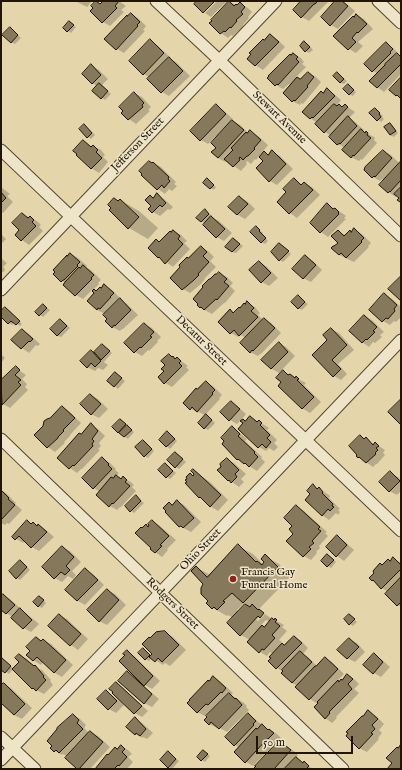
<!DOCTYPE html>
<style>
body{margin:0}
#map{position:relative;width:402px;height:770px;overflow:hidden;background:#e5d5aa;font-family:"IM FELL English",serif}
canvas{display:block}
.frame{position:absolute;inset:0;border:2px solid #201506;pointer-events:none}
.scale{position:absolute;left:256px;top:736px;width:97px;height:18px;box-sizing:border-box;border:2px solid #201506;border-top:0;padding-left:5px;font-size:12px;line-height:14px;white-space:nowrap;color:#201506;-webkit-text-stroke:3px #eee4c8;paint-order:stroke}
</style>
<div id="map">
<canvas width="402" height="770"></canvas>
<div class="frame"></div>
<div class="scale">50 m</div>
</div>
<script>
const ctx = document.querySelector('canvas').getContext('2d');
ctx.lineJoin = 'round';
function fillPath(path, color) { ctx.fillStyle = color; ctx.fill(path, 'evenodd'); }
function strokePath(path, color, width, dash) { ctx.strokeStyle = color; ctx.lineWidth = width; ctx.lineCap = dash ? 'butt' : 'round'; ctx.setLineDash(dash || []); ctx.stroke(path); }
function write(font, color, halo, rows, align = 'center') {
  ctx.font = font + ' "IM FELL English",serif'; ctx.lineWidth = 3; ctx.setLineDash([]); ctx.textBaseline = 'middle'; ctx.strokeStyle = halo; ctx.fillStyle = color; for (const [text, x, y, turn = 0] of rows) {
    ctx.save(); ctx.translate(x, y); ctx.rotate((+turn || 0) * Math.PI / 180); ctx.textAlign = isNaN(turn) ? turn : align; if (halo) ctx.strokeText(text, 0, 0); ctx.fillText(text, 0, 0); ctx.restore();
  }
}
const shadow = new Path2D(`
 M75 1H92L87 7Z
 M105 1H119L126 6 121 10 124 12 110 26 103 22 96 2 101 5Z
 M217 1H227L211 17 205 13Z
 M302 1H329L309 21 302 17Z
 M336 1H343L355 11 338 29 331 25Z
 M230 2 238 6 240 4 248 8 252 12 248 17 249 18 243 25 244 26 239 31H238L233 36 231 35 228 38 221 33 211 23Z
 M131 14 138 18 146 26 143 30 145 31 124 53 117 49Z
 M357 15 364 19 373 29 358 42 363 46 356 53 349 49 354 18Z
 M69 22 76 27 71 33 68 31Z
 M10 28 13 30 21 38 15 44 11 42Z
 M270 35 278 40 285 47 263 70 255 65 265 41Z
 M150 41 157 45 171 58 170 59 176 62 190 76 169 96 162 92 150 78 144 74 130 61Z
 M304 42 308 44 313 50 309 53 306 51 301 46Z
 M386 44 393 48 399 54 398 55 401 57V74L384 92 377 87 378 74 373 71 365 64Z
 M293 54 301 58 304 62 302 64 306 67 296 77 301 80 309 73 316 77 321 82 314 91 303 104 301 103 300 105 292 101 291 86 289 84 283 89 276 85 269 78Z
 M92 66 99 70 108 79 102 85 111 94 105 100 102 98 97 86 92 83Z
 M337 73 347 81 344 84 340 83Z
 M348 85 356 92 353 96 349 94Z
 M327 90 334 94 341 100 338 104 343 107 345 105 355 112 349 118 355 122 364 130 363 131 374 137 375 138 374 140 377 143 362 160 361 159 359 161 351 157 345 148 338 144 331 136 325 132 317 124 318 123 311 119 303 112Z
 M134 93 142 97 151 107 148 110 150 111 136 124 129 119 123 113Z
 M216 105 223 110 233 119 231 120 240 125 248 133 250 131 258 136 268 145 256 160 255 159 251 164 247 161 246 163 247 164 241 171 234 166 227 160 225 162 218 158 217 138 216 136 208 144 201 140Z
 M375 109 383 116 382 117 384 119 381 122 371 113Z
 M390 124 393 126 398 133 394 137 390 135Z
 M84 126 88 128 95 135 91 139 88 137Z
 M84 141 92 147 93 146 101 150 105 155 103 157 108 162 99 173 91 168Z
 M383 151 391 155 400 164 401 163V202L399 200 400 198 397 195 396 197 388 192 384 181 382 179 380 181 373 177Z
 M265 152 269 155 273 152 280 156 293 169 277 185 270 181 264 161Z
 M153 163 161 167 176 182 174 184 177 186 172 191 169 189 165 194 158 189 142 175Z
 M207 180 216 187 214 190 210 188Z
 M294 180 302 185 305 183 312 187 320 195 297 218 290 213 278 202 287 192Z
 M1 187 10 194 7 196 13 202 3 213 1 212Z
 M157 195 164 199 173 207 170 210 168 209 160 216 153 212 151 196 154 198Z
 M239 197 247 201 255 209 245 219 238 215 230 207Z
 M115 199 119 201 120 200 139 211 158 228 148 239 129 228 112 208Z
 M328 205 342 213 346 216 344 218 346 219 328 237 321 232Z
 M205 210 212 216 211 217 219 221 232 233 224 241 217 237 205 224 198 218Z
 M22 214 37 221 41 225 39 227 43 231 29 245 22 240 16 235 20 230Z
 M256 227 263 233 262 234 268 241 265 244 261 242Z
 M355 230 362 234 371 243 368 246 369 247 354 262 339 255 338 231 345 235 350 232H352Z
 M174 231 181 235 187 241 184 243 190 249 173 267 159 257 149 248 156 240 160 242Z
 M1 234 6 239 2 243 1 242Z
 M234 239 243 246 236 253 232 252Z
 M282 246 291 254 283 262 280 260Z
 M201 247 208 251 214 257 210 261 216 267 204 279H205L201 284 190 293 183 289 189 259Z
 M71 254 78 258 87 266 86 267 91 270 101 280 98 283 99 284 93 290 96 292 101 289 104 286 112 290 120 298 119 299 127 304 138 315 123 329H122L120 331 112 327 105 314 97 310 95 293 92 290 83 299 76 295 66 283 62 281Z
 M306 257 313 261 322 270 311 282 303 278Z
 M1 258 7 263 3 267 5 269 4 270 5 271 1 273Z
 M259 262 266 266 278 278 269 286 262 282Z
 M219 273 227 277 233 283 230 286 235 291 225 303H224L212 314 201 308 198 305Z
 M385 295 392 299 401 307V317L396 322 394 321 390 325 383 321Z
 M298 296 301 298 308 304 302 310 298 308Z
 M247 303 255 307 260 313 258 315 263 320 264 319 271 323 281 333 261 354H260L258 356 250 352 246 338 241 335 238 337 231 333 219 322 230 310 234 313Z
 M43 305 50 310 43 317 36 312Z
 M5 308 9 310 22 324 20 326 14 322 12 325 9 323 1 315V313Z
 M364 316 372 320 384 332 380 335 382 337 375 343 373 342 369 347 362 342Z
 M60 320 64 322 70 328 61 337 58 336 52 329Z
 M144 324 152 328 161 337 157 341 158 342 149 351 148 350 142 356 135 352 125 343Z
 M331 329 339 333 354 350 338 364 347 374 341 380 334 376 329 340Z
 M22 330 29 334 40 344 38 346 36 345 29 353 22 348 13 340Z
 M279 343 286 347 295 356 279 373 272 369 263 360Z
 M102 345 112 353 104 362 108 365 103 370 98 368 95 371 87 367 91 351 94 353Z
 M1 354 5 358 1 363Z
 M173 357 176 359 177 358 184 363 188 366 186 367 189 370 172 387 165 383V371Z
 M16 368 26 375 22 379 27 384 25 387 28 390 10 408 1 403V381Z
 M284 372 306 383 304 385 321 402 310 413 302 408 283 382Z
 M115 373 125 381 118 389 108 380Z
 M206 382 213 386 222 395 219 398 220 399 205 415 210 418 215 423 208 430 204 428 206 416 199 412 198 413 191 409 184 403Z
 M91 395 98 399 108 409 99 418 91 414Z
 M231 402 238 407 246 414 242 419 246 422 251 417 266 426 269 428 267 430 277 440 274 443 278 447 274 451 269 448 266 451 259 447 244 423 241 420 237 424 230 420Z
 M63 407 70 412 81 423 70 435V436L64 442 65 443 55 452 48 447 35 435Z
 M121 420 124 422 134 432 128 439 118 432Z
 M91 425 98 429 105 436 99 443 101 446 98 449 100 450 82 469H81L77 473 70 468 58 458Z
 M232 427 239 432 247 439 245 441 262 457 261 458 265 462 257 471 238 459Z
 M171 435 177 441 170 449 160 440Z
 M360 436 375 445 376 444 385 450 383 453 385 455 377 464H376L373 467 357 456 358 455Z
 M143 441 146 443 154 451 148 458 145 456Z
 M178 455 186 462 179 469 176 467Z
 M102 458 110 463 116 469 115 470 119 473 116 476 122 479 123 478 131 482 134 485 132 487 136 491 121 507H120L117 510 110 506 100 492 94 488Z
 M227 459 234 463 246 474 241 479 244 482 239 487 229 480Z
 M165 464 176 473 170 479 159 470Z
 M193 470 200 475 210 482 228 500 218 511 210 506 200 497 193 476 195 474Z
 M390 473 398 477 401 480V491L397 495 389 491Z
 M313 486 326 493 330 496 329 498 340 509 338 510 340 512 338 515 336 513 329 520 322 515 312 494Z
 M1 490 6 493 16 503 15 504 22 510 9 524 7 523 5 525 1 523Z
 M136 497 144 503 134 513 131 511Z
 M177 501 184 505 201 522 191 532 180 526 169 503 173 505Z
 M296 506 304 511 327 532 325 533 328 536 319 546 320 548 316 552 317 553 311 560 304 556 294 534Z
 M27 522 38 526 39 525 46 530 54 537 39 551 32 547 25 541 23 543 13 537Z
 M153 522 160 526 176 540 167 549 168 550 162 557 155 552 143 529 146 526 149 527Z
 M337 536 344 541 354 550 344 561 337 556 327 547Z
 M238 546 253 554 264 565 265 556 279 564 291 576 259 609 264 613 256 620 258 621 265 614 272 619 274 621 275 620 284 625 282 627 287 631 279 640 282 642 276 649 277 650 285 646 294 637 301 641 308 648 303 654 308 657 317 666 325 658 332 662 344 674 337 681 339 682 348 675 355 680 359 684 354 689 359 693 336 717 337 718 332 723 325 718 318 704 310 699 298 686 292 683 283 672 277 668 269 661 272 658 273 654 270 652 267 656 260 652 250 640 241 635 233 618 228 615 227 616 213 608 209 601 205 584 196 567 210 575ZM244 603 247 604 239 612 237 610ZM266 620 270 622 265 628 261 625Z
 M62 547 70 551 81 562 72 571 76 575 73 579 68 576 62 582 55 578Z
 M328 555 336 562 331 568 328 566Z
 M393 558 401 563V607L398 605 388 592 382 588 370 578 383 566 390 561Z
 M23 563 30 570 20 580 17 578Z
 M85 570 93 574 104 585 85 605 78 601 66 590Z
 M107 590 115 594 126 605 107 625 99 621Z
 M3 595 11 600 21 609V610L27 614 39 624 31 632 24 628 13 617 6 613 1 608V598Z
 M42 599 46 603 42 608 38 606Z
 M59 615 67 619 88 639 78 650 71 645 50 626Z
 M350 615 357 622 353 626 350 624Z
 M165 632 173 637 186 650 170 666 165 663 163 665 152 658 149 661 145 659 146 651 151 656 153 654Z
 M36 638 42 641 43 640 51 644 73 665 62 677 55 673 43 662 41 665 33 660 31 651Z
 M349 639 357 643 365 652 355 662 347 658Z
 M127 652 134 656 160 681 152 689 145 685 144 686 159 699 152 707 144 703 127 673 137 678 126 655Z
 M20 655 27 659 35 667 42 670 51 680 50 681 53 685 44 694 32 688 13 669 9 674 1 668V660L2 659 14 669 21 662Z
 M374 655 381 659 390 667 381 677 374 673Z
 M214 677 221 682 233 693 231 695 244 703 247 706 246 707 249 710 227 732 218 727 217 728 209 724 213 711 212 710 205 716 197 712 209 682Z
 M4 684 11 688 32 708 22 719 14 715 1 702V686Z
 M116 684 123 688 148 711 142 717 135 713 113 693Z
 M106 691 113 696 124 705 116 713 109 709Z
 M369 712 376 716 384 724 379 730 382 733 378 738 379 739 367 752 359 748Z
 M248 714 255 719 263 726 277 734 281 738 278 741 294 751 298 755 296 758 313 769H255L278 744 276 743 253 766 246 762 240 748 235 745Z
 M73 715 80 719 86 725 84 728 89 733 91 732 98 736 110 747 90 769H79L68 757 63 754 62 755 55 751 54 746Z
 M135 719 142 723 153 733 147 739 143 737V738L135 734Z
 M121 746 128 750 132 754 128 757 133 762 127 769H96Z
 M203 751 210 756 205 762 202 760Z
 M169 753 179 761 172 769 169 767Z`);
const building = new Path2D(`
 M96 1 100 4 103 1H119L115 6 117 8 102 23 90 11 93 8 91 6Z
 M197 1H215L203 13 194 4Z
 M229 1 234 6 236 4 237 5 240 2 245 7 241 12 243 14 236 20 237 21 231 28 230 27 225 32 224 31 220 34 209 23 212 21 211 20Z
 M301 1H318L315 4H314L301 18 293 10Z
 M335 1H342L348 6 330 26 321 17Z
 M131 13 140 22 137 25 138 26 116 50 104 39 127 15V16Z
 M356 14 367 24 358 33 357 32 352 38 356 42 348 50 333 36 353 16 354 17Z
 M69 21 74 25 67 32 63 28Z
 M10 27 18 35 11 43 2 35Z
 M270 34 279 42 255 66 247 59 251 54 249 53 263 39 264 40Z
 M150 39 164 53 143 75 129 61Z
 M304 41 310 47 305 52 300 46Z
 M386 42 393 49 390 52 391 53 372 72 364 64Z
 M293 53 298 57 296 59 299 62 278 85 277 84 275 86 267 78 269 76H268L290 54 291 55Z
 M397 53 401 57V64L377 88 369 81 385 65V64Z
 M169 57 183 71 161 93 147 79Z
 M91 64 101 75 92 84 82 74Z
 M308 72 314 77 307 86 308 87 295 101 294 100 292 102 283 93 297 77 300 79Z
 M337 72 344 79 340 83 333 76Z
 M401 77V99L397 95 396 96 389 90Z
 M99 83 108 91 101 99 92 91Z
 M348 84 354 90 349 95 343 89Z
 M327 88 335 96 313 118 312 117 310 119 302 112 321 91 323 93Z
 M134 92 144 103 142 105 143 107 128 120 121 113 123 111 119 107Z
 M216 104 226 114 200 141 190 131Z
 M334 104 337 106 339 104 342 107 345 104 348 107 324 133 315 124Z
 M375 108 380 113 379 114 381 117 377 121 369 113Z
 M348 116 357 126 340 144V143L337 145 329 137Z
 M232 120 244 130 218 158 211 152 216 148 211 143Z
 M390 123 396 131 390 135 384 127Z
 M84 124 92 133 87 138 79 129Z
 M361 129 365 133 366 131 368 133 367 135 371 138 354 156 353 155 351 158 342 150Z
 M250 130 261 140 254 148 255 149 248 156H247L243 160 240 157 239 158 240 160 233 167 224 159 233 150 231 148 246 132 247 133Z
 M83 140 91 147 93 145 98 150 96 152 102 158 91 169 76 155 77 154 73 151Z
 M272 150 286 164 269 182 256 168 263 161 259 157 264 151 268 155Z
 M383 150 392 158 375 177 374 176 372 178 364 170 365 167Z
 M149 161 152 163 153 162 169 177 168 179 170 181 164 188 162 185 157 190 141 175 142 174 139 171Z
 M401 161V180L390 192V191L388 193 379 185Z
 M207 178 214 185 210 189 203 183Z
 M294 178 301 185 304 182 313 190 289 214 277 202 286 192 283 189Z
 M401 187V201L400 202 397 200 399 198 394 194Z
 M1 192 6 198 1 203Z
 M157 193 166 203 162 207 160 205 152 213 148 209 151 206 145 200 150 195 153 198Z
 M239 196 248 204 237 215 228 207Z
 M114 198 118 201 120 199 139 217 128 229 109 210 111 208 108 205Z
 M327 203 333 209 335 208 339 212 338 213 339 214 320 233 310 223Z
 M205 209 209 214 201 222 196 218Z
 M22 213 28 218 30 216 34 220 32 222 36 226 21 241 15 235 19 230 12 223Z
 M211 216 225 229 216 238 203 225Z
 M256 226 260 230 259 231 266 238 261 243 250 232Z
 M354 228 364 238 361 241 362 242 346 258 341 253 339 255 331 248 333 246H334L338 243 331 236 338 230 344 236 350 230 351 232Z
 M173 230 180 236 178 239 183 244 165 264 159 257 158 258 148 248 156 239 159 242 170 231 171 232Z
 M233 238 240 244 232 252 225 247Z
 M279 243 289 251 279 261 271 252Z
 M201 246 207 252 203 256 209 262 198 274 199 275 194 280 182 290 170 278 180 267 179 265 187 257 188 258Z
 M70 253 80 262 77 265 78 266 64 280H63L61 282 53 274 55 272 53 270 67 255V256Z
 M305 255 316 265 303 279 292 269Z
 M259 261 271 273 261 283 249 270Z
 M83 265 94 275 91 278 92 279 75 296 63 285 65 282 79 267 80 268Z
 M219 272 227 279 224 282 229 286 217 300 216 299 204 310 201 307 200 308 197 305 198 304 193 299 203 287 202 286 209 279H210L215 274H216Z
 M401 276V301L388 289Z
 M104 284 114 293 110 297H111L100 309 98 308 97 310 87 301 94 293 92 291 94 289 96 291 100 287 101 288Z
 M384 293 397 305 394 309 395 311 388 319 386 318 382 322 369 310Z
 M298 295 305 302 298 309 291 302Z
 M120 298 131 310 115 326 114 325 112 328 105 321 107 319 103 315Z
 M247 301 254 308 251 311 258 317 239 336 234 330 230 334 218 322 230 309 233 313 239 307 240 308 244 303 245 304Z
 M43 304 47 308 39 316 35 312Z
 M5 307 20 321 16 325 11 321 8 324 1 317V311Z
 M364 315 377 327 373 331 375 332 367 340 366 339 362 343 349 331Z
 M264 318 275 328 253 351 252 350 250 353 240 343Z
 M60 319 67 326 57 336 50 329Z
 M144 323 154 332 150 336 152 337 141 348 140 347 134 353 124 343Z
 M331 328 347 345 332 360 341 369 333 377 312 355 327 340 323 335Z
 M22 329 33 339 30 342 29 341 21 349 11 340Z
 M279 342 288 352 271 369 261 360Z
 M102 344 110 351 101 360 94 352Z
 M91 350 101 361 95 367 91 363 87 368 80 361Z
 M169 354 172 357 173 356 175 359 177 357 181 361 179 363 182 366 164 384 158 377 164 371 161 369 165 365 161 361Z
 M16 366 20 370 15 375 21 380 18 382 21 385 2 405 1 380Z
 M283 370 288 375 290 374 295 378 296 376 299 379 297 380 314 397 302 409 278 386 281 382 276 378Z
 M115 372 122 378 114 387 107 381Z
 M206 381 215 390 212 393 213 394 197 412 192 407 190 410 183 403 196 388 197 389Z
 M90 394 101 404 91 415 80 404Z
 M401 399V425L388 412Z
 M231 401 240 409 229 421 220 412Z
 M62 406 75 418 63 430 64 431 58 437V438L47 448 34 435 43 426 44 421 47 419 50 418Z
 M206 414 212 420 204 429 198 423Z
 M250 416 257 422 259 420 262 423 260 425 270 435 267 438 271 442 266 448 262 444 258 448 238 429 243 423 240 421 243 419 245 421Z
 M120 419 126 424 118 433 112 427Z
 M91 423 98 431 92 439 94 441 92 444 93 446 74 466 73 465 69 469 57 458 79 433 81 434Z
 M127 425 132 430 124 437 119 433Z
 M232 426 240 434 238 436 255 452 254 453 258 457 249 467 245 463 244 464 238 459 237 460 222 444 224 441 221 438Z
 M167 431 175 439 166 447 159 440Z
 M360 435 364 439 366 437 373 445 375 442 379 446 376 448 378 450 375 453 376 454 366 463 359 457 358 458 356 456 357 455 349 446Z
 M143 440 152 449 144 457 135 447Z
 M175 452 183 459 175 468 167 460Z
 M102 457 109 464 108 465 112 469 93 489 82 478Z
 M227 458 239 470 235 474 237 477 231 483 229 480 228 481 217 470 221 467 220 464Z
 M165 463 173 471 166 478 158 470Z
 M193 469 202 477 221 495 210 507 200 497 199 498 185 483 187 482 185 480 187 479 186 477 190 473 193 476 194 474 191 471Z
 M390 471 400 481 389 492 379 482Z
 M116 475 121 479 123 476 127 480 125 482 130 486 113 504 112 503 109 507 96 495 111 477 113 478Z
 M313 484 317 489 319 487 323 492 322 493 333 504 332 506 334 507 330 511 328 509 322 516 305 500 310 494 307 491Z
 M1 490 9 498 8 499 15 505 1 520Z
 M136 495 141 501 130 512 125 506Z
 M177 500 194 518 183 528 181 526 179 527 165 512 166 511 163 508 169 502 172 505Z
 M296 505 320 527 318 529 321 531 312 541 314 543 309 547 311 549 303 557 286 541 293 534 289 529 292 526 284 518Z
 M27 520 31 524 33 522 37 526 38 524 47 532 31 548 19 536 15 540 12 537Z
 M152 520 169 536 160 545 162 546 155 553 150 549 151 548 135 533 141 527 142 528 146 524 148 527 149 525 148 524Z
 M337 535 347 545 336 557 326 547Z
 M238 544 256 562 257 561 262 565 264 562 261 559 265 554 278 567 243 603 232 593 223 601 225 602 217 610 214 607 212 609 206 603 208 601 201 594V588L203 584 191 571 196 566 207 577Z
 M62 546 74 557 66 566 70 570 65 575 61 572 54 579 42 567Z
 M327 554 334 560 327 567 321 561Z
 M393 557 401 565V569L381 589 373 580 372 581 369 578 374 573 373 571 380 563 382 565 388 559 390 561Z
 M20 560 27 567 16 579 9 571Z
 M85 568 98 580 77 601 65 590Z
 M401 577V602L397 606 385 594Z
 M107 589 119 600 99 622 87 610Z
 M3 594 15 605 6 614 1 610V596Z
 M39 596 44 600 38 607 33 602Z
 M245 604 250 607 252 604 258 610 259 609 264 613 260 618 258 616 240 636 227 623Z
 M20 608 32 620 23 629 11 618Z
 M59 614 81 634 70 646 48 626Z
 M349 614 355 619 349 625 344 619Z
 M272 618 274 620 275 618 277 620 275 622 280 626 272 635 275 638 264 650 262 649 259 653 247 642 262 625 264 627Z
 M165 631 179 645 162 662 158 658 155 662 149 657 152 654 142 644 149 637 150 638 156 632Z
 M294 636 302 643 276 669 268 661 271 658 269 657 282 643 284 645Z
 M36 637 41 641 43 639 66 660 54 673 37 657 33 661 26 655 30 651 26 647Z
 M349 638 359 647 347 659 337 650Z
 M143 648 150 655 145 660 138 653Z
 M127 650 153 676 144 686 119 661 125 655 123 654Z
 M300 651 312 662 292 683 281 673 283 671 282 670Z
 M374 653 383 662 373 674 363 665Z
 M19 654 34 666 35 665 44 676 43 677 46 680 36 691 33 688 32 689 12 669 19 662 15 658Z
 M325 657 338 669 309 700 295 687 315 666H316Z
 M2 658 11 666 5 673 1 670V659Z
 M127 671 152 694 144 704 118 681Z
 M347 674 353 679 348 684 352 689 329 712 330 713 325 719 314 707 318 703 317 702 338 680 339 682 341 679 342 680Z
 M213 676 226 688 222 693 221 692 208 705 206 704 197 713 187 703 190 700H189L208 680 209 681Z
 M116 682 142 706 134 714 112 693 113 692 109 689Z
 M4 683 25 704 14 715 1 703V685Z
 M106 690 117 701 108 710 97 699Z
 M229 693 235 699 236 698 242 705 219 729 211 722 209 725 204 720 207 717 206 716Z
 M368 710 378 719 372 725 375 729 371 733 373 734 359 749 346 736 348 733 346 732 362 716H363Z
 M248 713 256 721 253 724 254 725 234 746 225 737Z
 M73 714 79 720 77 723 83 729 59 753 56 750 54 752 50 748 52 746 47 741 57 729V728Z
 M135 717 146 729 140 736 136 733 135 735 126 727Z
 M262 724 268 730 269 729 274 733 268 739H267L245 763 234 752 256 728 257 729Z
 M90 731 103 742 79 769H77L65 758Z
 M279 741 285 747 286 746 291 750 274 769H253L256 766H255Z
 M401 744V769H387L392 763 386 758 397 747 398 748Z
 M121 745 125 749 122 752 127 757 119 766 118 765 114 769H95L107 754 108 755 115 747 117 749Z
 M203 750 208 754 201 761 197 757Z
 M168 751 176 759 168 768 160 760Z
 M296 757 303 763 304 761 309 766 306 769H284Z`);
const street = new Path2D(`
 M156 1 219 60 401 236
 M378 1 401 23
 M1 150 401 531
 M1 290 276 1
 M1 439 343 769
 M1 737 35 769
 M1 760 401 340`);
const markers = [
 [233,579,4,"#8f2418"]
];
const streetNames = [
 ["Stewart Avenue",279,118,44],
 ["Jefferson Street",138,145,-46],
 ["Decatur Street",201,341,44],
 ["Ohio Street",201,550,-46],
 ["Rodgers Street",172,604,44]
];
const poiNames = [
 ["Francis Gay",241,573],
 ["Funeral Home",241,586]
];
fillPath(shadow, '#0003');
fillPath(building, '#86795b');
strokePath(building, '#201506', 1);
strokePath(street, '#51452f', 13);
strokePath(street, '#eee4c8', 11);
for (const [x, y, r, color] of markers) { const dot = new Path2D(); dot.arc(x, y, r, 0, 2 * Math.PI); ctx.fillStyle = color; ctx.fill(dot); strokePath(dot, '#eee4c8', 1.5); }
write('11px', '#201506', '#eee4c8', streetNames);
write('11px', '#201506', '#eee4c8', poiNames, 'left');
</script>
